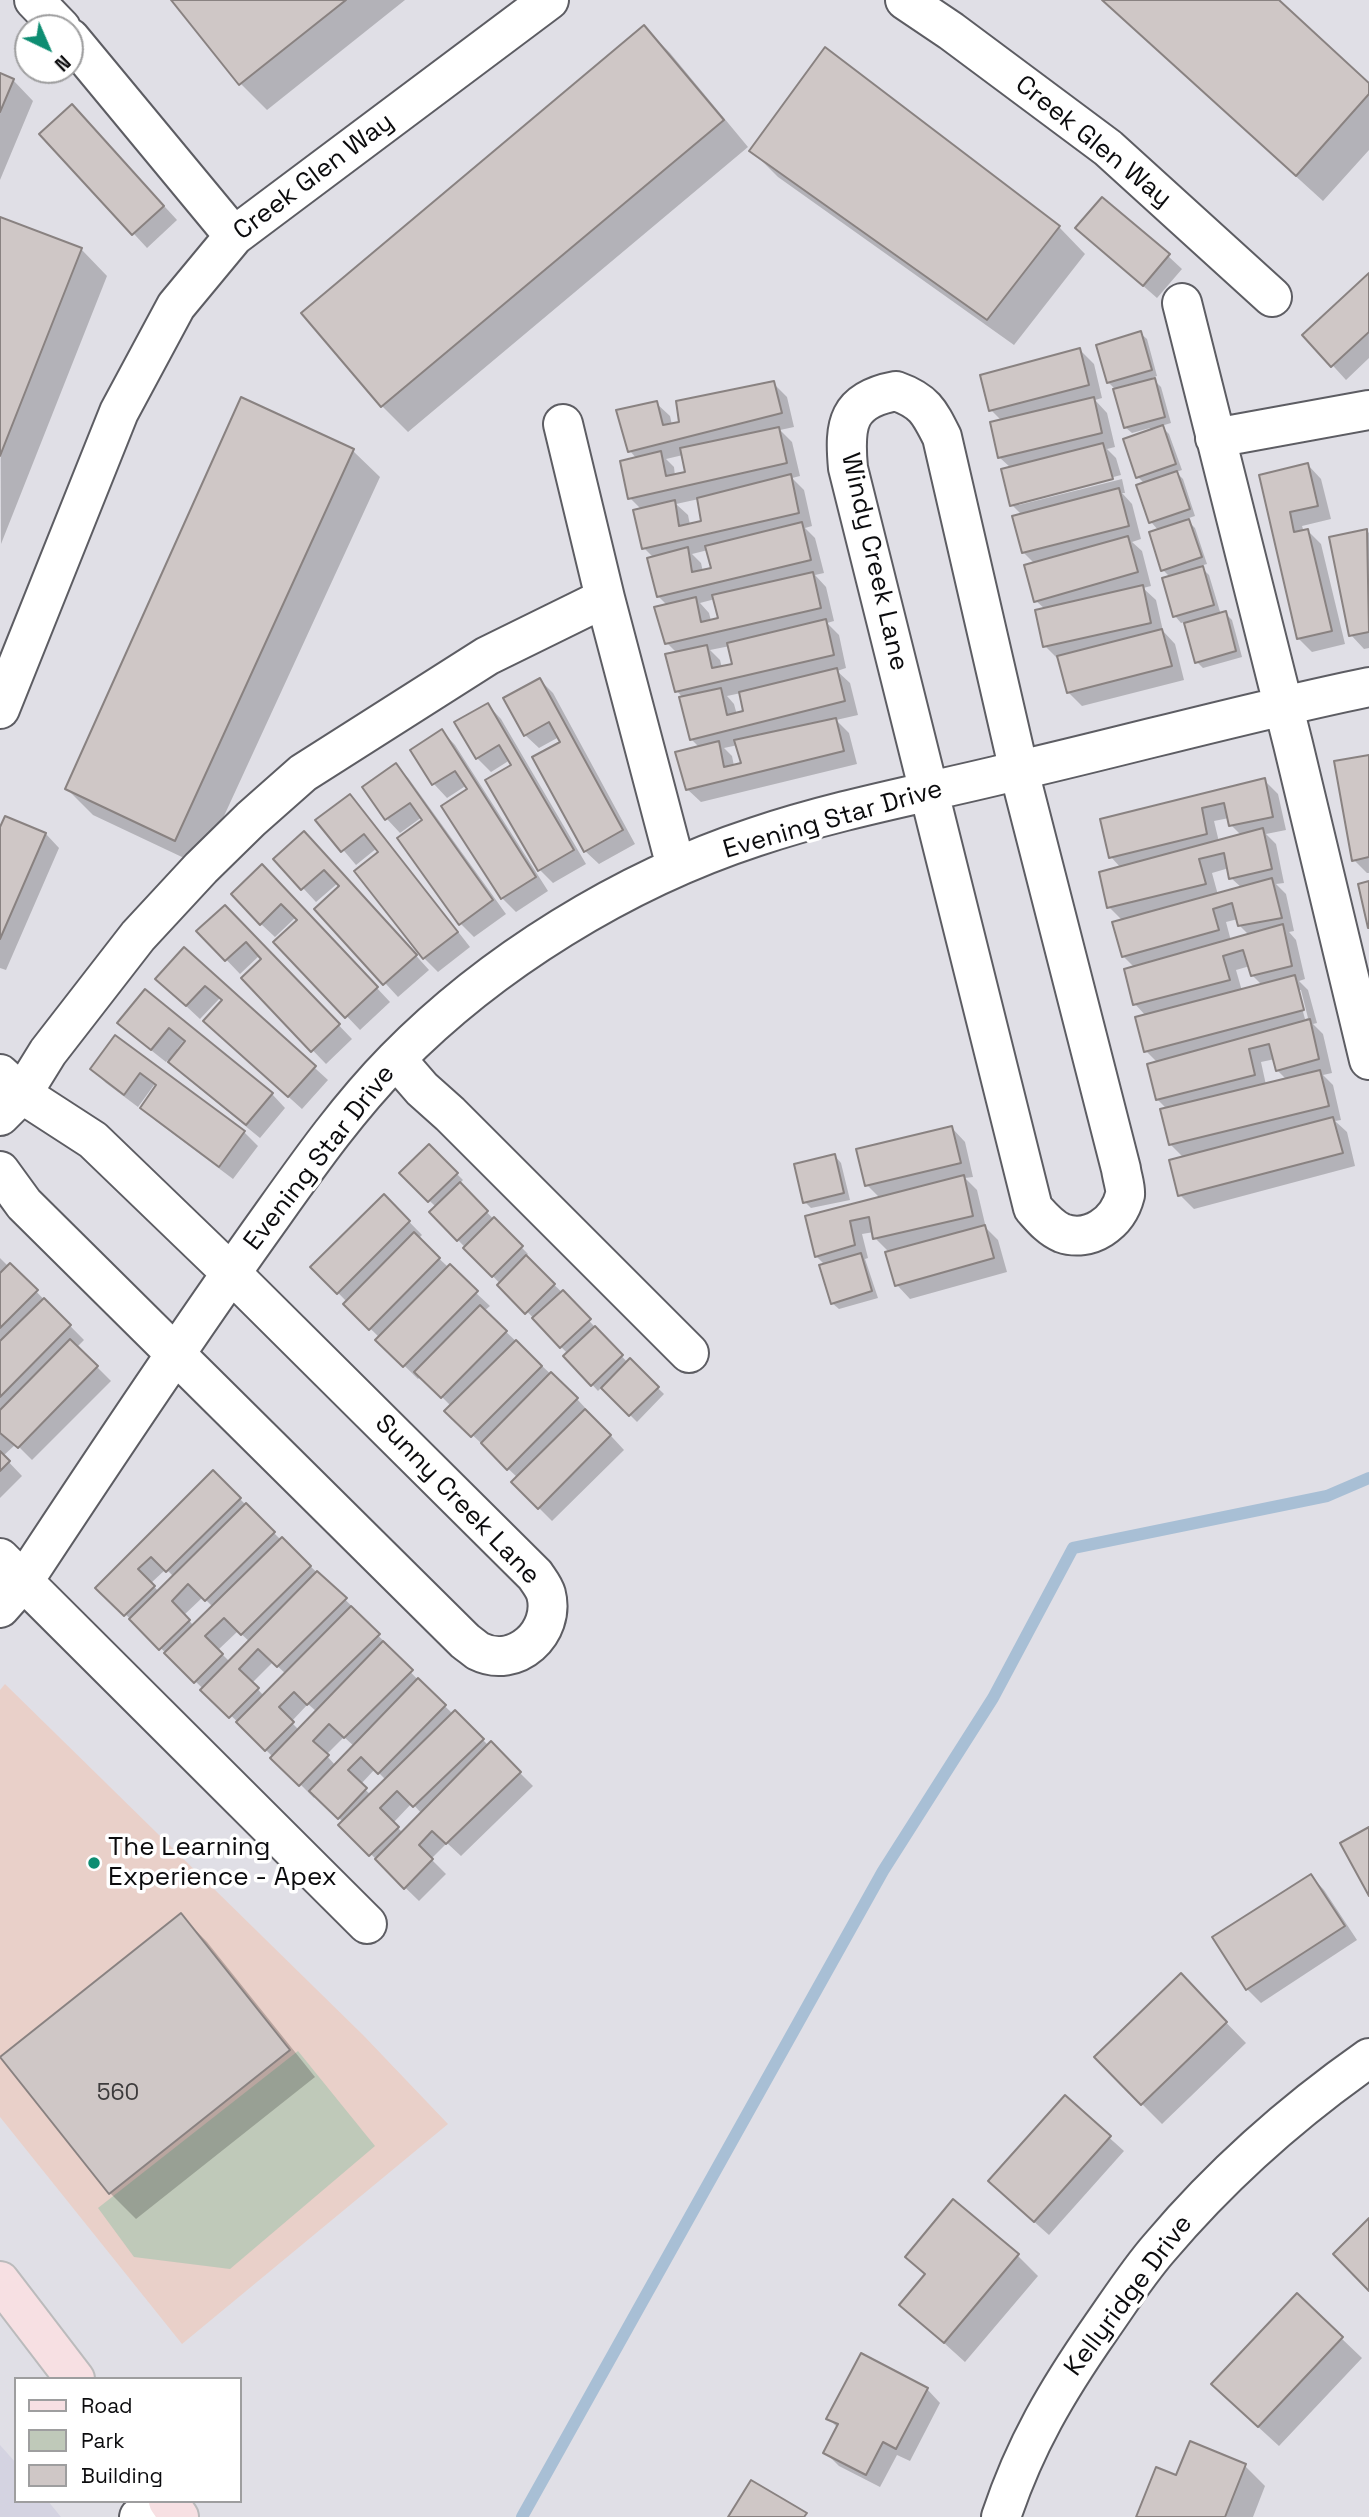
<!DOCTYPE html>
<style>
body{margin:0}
#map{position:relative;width:1369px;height:2517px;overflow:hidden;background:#e0dfe6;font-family:"Space Grotesk",sans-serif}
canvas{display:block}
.legend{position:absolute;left:14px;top:2377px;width:228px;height:126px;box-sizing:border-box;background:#fff;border:2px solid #9e9e9f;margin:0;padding:9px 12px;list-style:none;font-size:21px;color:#0c0c0e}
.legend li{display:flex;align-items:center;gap:14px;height:35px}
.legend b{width:35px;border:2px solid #9e9e9f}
.north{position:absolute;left:14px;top:14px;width:70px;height:70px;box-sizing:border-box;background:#fff;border:2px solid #9e9e9f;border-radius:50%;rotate:136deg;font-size:19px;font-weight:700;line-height:28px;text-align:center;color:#0c0c0e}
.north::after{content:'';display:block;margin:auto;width:24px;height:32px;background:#0e8d72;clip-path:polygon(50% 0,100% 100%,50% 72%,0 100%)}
</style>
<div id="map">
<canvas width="1369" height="2517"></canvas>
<ul class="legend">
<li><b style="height:9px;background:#f7e0e3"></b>Road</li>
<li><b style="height:19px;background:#bfc9b9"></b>Park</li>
<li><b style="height:19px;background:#cfc7c6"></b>Building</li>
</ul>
<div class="north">N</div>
</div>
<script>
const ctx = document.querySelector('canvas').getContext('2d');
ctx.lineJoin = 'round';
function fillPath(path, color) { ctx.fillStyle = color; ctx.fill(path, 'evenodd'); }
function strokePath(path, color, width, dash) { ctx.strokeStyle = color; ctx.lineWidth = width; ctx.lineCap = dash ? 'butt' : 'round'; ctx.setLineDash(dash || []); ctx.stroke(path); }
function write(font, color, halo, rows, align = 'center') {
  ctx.font = font + ' "Space Grotesk",sans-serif'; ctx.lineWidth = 7; ctx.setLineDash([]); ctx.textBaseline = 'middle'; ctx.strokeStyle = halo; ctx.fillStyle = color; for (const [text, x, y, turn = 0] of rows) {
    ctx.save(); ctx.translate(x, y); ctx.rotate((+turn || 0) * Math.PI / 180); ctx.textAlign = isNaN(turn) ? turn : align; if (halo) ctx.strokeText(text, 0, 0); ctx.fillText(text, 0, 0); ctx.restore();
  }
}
const built = new Path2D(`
 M0 2445 16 2463V2501H48L61 2517H0Z`);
const education = new Path2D(`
 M5 1684 364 2036 448 2124 182 2344 0 2117V1690Z`);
const green = new Path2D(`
 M298 2051 375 2146 230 2269 134 2257 98 2208Z`);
const shadow = new Path2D(`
 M174 0H405L267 110 241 84Z
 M1102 0H1276L1369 86V150L1323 201Z
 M644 27 670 53 748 147 408 432 382 406 304 313Z
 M0 75 13 80 33 101 0 180Z
 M85 120 177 220 147 248 42 134Z
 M752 151 1059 227 1085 254 1014 345 778 177Z
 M0 219 81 249 107 276 1 544Z
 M1077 228 1168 256 1182 269 1157 298Z
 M1369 276V358L1346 380 1305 335Z
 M1140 333 1147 339 1157 376 1152 378 1161 387 1171 423 1161 426 1169 434 1182 470 1176 472 1183 479 1195 516 1186 519 1195 528 1207 564 1200 566 1209 575 1221 615 1225 613 1232 620 1242 657 1203 668 1197 662 1185 622 1181 623 1175 616 1171 578 1163 570 1159 531 1151 522 1144 483 1138 477 1150 428 1132 433 1125 427 1115 389 1108 382Z
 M1080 350 1094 364 1102 398 1095 400 1107 413 1115 447 1107 449 1116 458 1121 475 1019 502V505L1122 479 1125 493H1122L1132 504 1141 539 1132 542 1142 551 1151 586 1143 588 1156 600 1163 631 1175 644 1184 680 1082 706 1068 692 1059 660 1045 646V609L1036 601 1035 564 1024 553 1022 515 1012 505 1011 468 999 457 1002 421 991 410Z
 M773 383 787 397 794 427 780 430 792 442 800 476 792 478 804 490 812 526 805 528 815 538 824 573 815 575 826 587 834 621 827 623 839 635 846 668 837 671 850 683 858 715 836 720 849 733 857 764 701 802 687 789 700 748 692 740 683 698 677 691V653L667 643V605L658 596 654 558 644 548 642 510 630 498 637 459 630 451 656 403 670 416 672 425ZM683 455 687 473 675 476 674 467 666 459ZM699 499 703 523 690 525 688 515 676 504ZM708 550 713 569 703 572 701 563 692 554ZM715 599 720 619 711 621 709 613 700 603ZM730 646 734 665 722 668 720 660 710 650ZM741 693 745 713 737 715 734 704 727 696ZM738 745 743 764 734 766 732 756 724 748Z
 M242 399 353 451 380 477 201 866 93 815 67 789Z
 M1308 465 1321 479 1331 519 1302 526 1304 532 1308 531 1321 544 1345 644 1312 652 1298 638 1261 476Z
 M1367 531 1369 533V648L1364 649 1351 635Z
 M540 680 553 693 635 844 599 864 585 851 559 737 539 748 525 735Z
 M488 705 501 719 586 864 553 883 540 870 510 760 491 772 477 758 456 723Z
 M442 731 455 745 548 891 516 912 502 898 444 806 469 789 467 785 447 798 434 784 412 750Z
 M1369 757V873H1367L1354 860Z
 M396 765 409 779 506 914 474 937 460 923 422 817 400 833 387 819 364 788Z
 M1264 780 1278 794 1286 830 1266 834 1276 844 1284 883 1276 884 1286 894 1294 931 1289 932 1296 940 1305 979 1299 981 1308 990 1317 1023 1313 1024 1323 1034 1332 1073 1323 1075 1333 1085 1341 1120 1335 1121 1347 1132 1355 1166 1194 1209 1180 1195 1184 1158 1170 1144 1167 1109 1157 1099 1158 1063 1146 1051V1016L1135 1004V968L1123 956V921L1109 907 1121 868 1111 857 1102 820ZM1229 818 1231 825 1242 836 1219 842 1214 821ZM1229 868 1231 878 1242 888 1218 895 1212 873ZM1238 919 1240 926 1250 936 1231 941 1226 922ZM1250 966 1252 975 1262 985 1242 991 1236 970ZM1297 990H1301L1308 1018 1305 1019ZM1275 1059 1277 1070 1287 1080 1266 1085 1261 1062Z
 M349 796 363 810 470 947 438 972 424 958 357 871 380 852 377 848 356 865 318 820Z
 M0 832 46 834 59 848 6 970 0 968Z
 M318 847 429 970 398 997 317 909 341 886 338 883 316 902 303 888Z
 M276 880 390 1002 360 1030 276 942 299 920 296 917 275 937 261 924Z
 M238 920 352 1039 326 1064 244 979 264 959 260 955 240 974 199 931Z
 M184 949 328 1080 302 1109 219 1034 223 1001 220 998 200 1019 171 992Z
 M145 992 272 1094 285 1108 260 1138 183 1075 168 1060 166 1062 133 1036 120 1023ZM184 1040 186 1043 178 1051 177 1049Z
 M116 1038 244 1132 258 1146 233 1179 156 1121 142 1108 157 1087 154 1085 138 1107 106 1083 92 1069Z
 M952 1128 965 1142 973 1177 965 1178 977 1190 986 1228 998 1240 1007 1272 910 1299 897 1285 890 1253 875 1238 874 1232 862 1234 868 1258 865 1259 878 1298 839 1309 832 1303 825 1265 816 1256 807 1217 880 1198 867 1185Z
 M429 1146 463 1180 459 1184 528 1254 525 1257 569 1299 628 1363 630 1361 664 1394 637 1422 602 1387 598 1391 566 1356 568 1354 431 1212 436 1207 401 1173Z
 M835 1156 841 1163 850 1200 811 1208 805 1202Z
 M384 1196 422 1235 418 1239 490 1306 484 1311 577 1399 624 1450 552 1521 513 1482 518 1478 447 1411 451 1406 421 1376 418 1379 378 1340 380 1338 345 1304 347 1302 313 1267Z
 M0 1258 9 1267 10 1265 84 1340 77 1347 111 1381 32 1460 16 1444 3 1456 22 1476 0 1498Z
 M213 1472 281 1540 282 1539 359 1613 357 1615 392 1649 390 1651 424 1686 453 1714 455 1712 489 1746 491 1744 533 1786 461 1856 447 1843 431 1859 446 1874 419 1901 341 1825 343 1822 316 1796 314 1798 245 1729 98 1588ZM166 1569 174 1577 159 1592 151 1583ZM203 1597 213 1607 194 1626 184 1615ZM238 1631 250 1642 230 1662 218 1650ZM273 1662 286 1674 264 1696 252 1683ZM308 1704 317 1712 299 1730 291 1722ZM344 1737 355 1747 336 1766 326 1755ZM375 1769 386 1780 371 1795 360 1785ZM412 1803 422 1814 403 1833 393 1823Z
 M1311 1876 1324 1890 1357 1940 1261 2003 1247 1989Z
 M181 1915 207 1942 315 2077 136 2219 110 2193 2 2058Z
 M1181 1976 1246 2043 1162 2124 1142 2104Z
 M1065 2098 1124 2151 1049 2235 1004 2195Z
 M1018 2256 1038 2276 965 2362 902 2305 926 2276 907 2257Z
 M1297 2296 1362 2358 1279 2446 1233 2404Z
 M927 2389 940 2403 910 2461 897 2455 880 2487 839 2466 825 2452 838 2428 828 2418Z
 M1245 2466 1265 2486 1253 2517H1138L1177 2477Z`);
const stream = new Path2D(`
 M522 2517 883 1871 993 1698 1073 1548 1327 1496 1369 1478`);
const building = new Path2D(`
 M171 0H346L239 85Z
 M1102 0H1279L1369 83V94L1296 176Z
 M644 25 724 120 381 407 301 313Z
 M825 47 1060 226 987 320 749 151Z
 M0 73 14 79 0 112Z
 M72 104 164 206 132 235 39 134Z
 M1102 197 1170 254 1143 286 1075 228Z
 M0 217 82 248 0 456Z
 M1369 273V332L1331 367 1302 335Z
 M1141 331 1152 370 1107 383 1096 345Z
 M1080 348 1089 385 989 411 980 375Z
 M1155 378 1165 417 1124 428 1113 389Z
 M774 381 782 413 628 452 616 410 657 401 663 425 679 422 676 401Z
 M241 397 354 449 175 841 65 789Z
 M1094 397 1102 433 998 458 990 422Z
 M1163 425 1176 464 1136 478 1123 439Z
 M779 427 787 463 628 499 620 461 661 451 666 476 685 472 680 448Z
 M1103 443 1113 479 1010 506 1001 469Z
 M1308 463 1318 506 1290 512 1294 532 1308 529 1332 631 1297 639 1259 475Z
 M1177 471 1190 509 1149 523 1136 485Z
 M791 474 799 513 642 549 633 510 675 500 679 526 701 521 697 498Z
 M1119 488 1129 526 1022 553 1012 516Z
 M1189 519 1202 557 1161 571 1149 532Z
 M802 522 811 560 657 597 647 558 688 547 692 572 711 568 705 546Z
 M1367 529 1369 632 1349 636 1329 537Z
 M1128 536 1138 572 1034 602 1024 565Z
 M1203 566 1214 605 1173 617 1162 578Z
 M813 572 821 608 665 644 654 607 696 597 701 622 718 618 712 595Z
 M1143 585 1151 623 1043 647 1035 610Z
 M1226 611 1236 651 1195 663 1184 623Z
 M826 619 834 655 675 692 665 654 707 645 712 668 732 664 727 643Z
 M1162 629 1172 666 1067 693 1057 656Z
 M837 668 845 701 690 740 679 697 721 688 727 715 743 711 739 692Z
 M540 678 623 830 584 852 532 757 560 742 549 722 524 736 503 698Z
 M488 703 574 850 538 871 485 780 511 765 499 745 476 759 454 722Z
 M836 718 844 751 686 790 675 752 719 741 724 767 741 763 734 740Z
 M442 729 536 877 501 899 441 806 467 789 455 771 432 785 410 750Z
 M1369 755V857L1352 861 1334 761Z
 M396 763 493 900 459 925 397 838 422 820 410 803 385 820 362 787Z
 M1265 778 1273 817 1229 826 1224 803 1202 808 1207 834 1109 858 1100 819Z
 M350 794 458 932 423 959 354 871 378 852 364 834 341 852 315 820Z
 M5 816 46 833 0 939V827Z
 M1263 828 1272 869 1229 879 1224 853 1199 859 1206 884 1107 908 1099 872Z
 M304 831 417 955 383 985 314 909 339 886 324 870 301 890 273 859Z
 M262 864 378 987 345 1018 273 942 297 920 281 904 260 925 231 894Z
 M1272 878 1282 918 1238 926 1232 903 1213 909 1219 930 1122 957 1112 922Z
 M1369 881V928H1368L1358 884Z
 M225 905 340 1024 311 1052 241 978 261 959 246 942 225 961 196 931Z
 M1283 924 1292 966 1251 976 1243 950 1223 956 1230 980 1133 1005 1124 969Z
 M184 947 316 1066 288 1097 203 1021 222 1000 205 986 186 1006 155 979Z
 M1295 975 1304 1010 1144 1052 1135 1017Z
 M145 989 273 1093 246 1125 168 1062 185 1041 169 1028 151 1050 117 1023Z
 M1310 1019 1319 1059 1276 1071 1269 1044 1249 1049 1255 1075 1156 1100 1147 1064Z
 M115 1035 245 1131 219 1167 140 1108 156 1085 140 1073 124 1095 90 1069Z
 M1320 1070 1329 1106 1169 1145 1160 1109Z
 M1333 1117 1343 1153 1178 1196 1169 1160Z
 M952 1126 961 1163 865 1186 856 1149Z
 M429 1144 458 1173 428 1202 399 1173Z
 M835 1154 844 1193 803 1203 794 1164Z
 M964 1175 973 1216 873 1239 869 1217 850 1221 855 1245 815 1257 805 1216Z
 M460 1182 488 1211 457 1241 429 1212Z
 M384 1194 410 1221 337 1294 310 1267Z
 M494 1217 523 1246 492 1277 463 1248Z
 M985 1225 994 1258 895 1286 885 1252Z
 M414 1232 440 1258 369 1330 343 1304Z
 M861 1253 872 1291 831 1304 819 1265Z
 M526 1255 555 1284 525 1314 497 1285Z
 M10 1263 38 1290 0 1328V1273Z
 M450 1264 478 1291 403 1367 375 1340Z
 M563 1290 591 1319 560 1348 532 1318Z
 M44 1298 71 1325 0 1397V1341Z
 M480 1305 507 1331 441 1398 414 1372Z
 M595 1326 623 1355 591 1386 563 1356Z
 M70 1339 98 1366 18 1448 0 1433V1410Z
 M516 1340 542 1366 471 1437 444 1411Z
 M630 1358 659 1387 629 1416 601 1388Z
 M551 1372 578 1398 507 1470 481 1443Z
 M585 1409 611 1435 538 1509 511 1482Z
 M0 1451 10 1461 0 1471Z
 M213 1470 241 1498 166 1572 151 1557 138 1569 155 1586 124 1616 95 1588Z
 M246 1503 275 1532 205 1601 188 1584 172 1601 190 1620 159 1650 129 1619Z
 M282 1537 311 1566 241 1635 224 1618 205 1636 223 1654 194 1683 164 1653Z
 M317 1571 347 1598 277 1667 258 1649 239 1669 259 1688 229 1718 200 1690Z
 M351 1606 380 1634 307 1705 294 1692 279 1707 294 1722 265 1751 236 1722Z
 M383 1641 413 1670 344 1738 329 1724 313 1741 329 1755 299 1786 270 1758Z
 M418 1678 446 1705 378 1774 361 1757 348 1770 367 1788 338 1819 309 1791Z
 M455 1710 484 1739 413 1807 397 1791 380 1808 399 1827 369 1856 338 1825Z
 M491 1741 521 1772 446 1844 432 1831 419 1845 433 1859 404 1889 375 1859Z
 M1369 1827V1896L1340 1843Z
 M1311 1874 1345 1926 1246 1990 1212 1937Z
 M181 1913 290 2050 109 2194 0 2057Z
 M1181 1973 1227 2022 1141 2105 1094 2057Z
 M1065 2095 1111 2136 1034 2222 988 2181Z
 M953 2199 1019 2254 944 2343 899 2305 925 2274 905 2257Z
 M1369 2218V2291L1333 2254Z
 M1297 2293 1343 2337 1258 2427 1211 2384Z
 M861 2353 928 2388 896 2449 883 2442 866 2475 823 2453 838 2424 826 2419Z
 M1190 2441 1246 2464 1225 2517H1136L1156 2467 1176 2475Z
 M751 2480 807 2513 804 2517H728Z`);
const minor = new Path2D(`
 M34 0 61 28
 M905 0 951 31 1108 148 1272 297
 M70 38 234 236
 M1182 303 1293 744 1369 1060
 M896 391C924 401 929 411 942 437L1019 771 1121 1169C1122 1177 1126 1188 1125 1195 1118 1223 1090 1243 1062 1233 1050 1228 1042 1218 1033 1208L848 468C844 424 847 400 896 391Z
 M563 424 605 598 676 867
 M1215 438 1369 410
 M0 709 119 412 176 306 234 236 549 0
 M396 1059 422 1089 450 1114 689 1353
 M0 1074 22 1094 93 1140 231 1273 535 1575C539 1581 544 1587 546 1594 556 1632 516 1670 478 1651 474 1648 469 1644 465 1641L24 1204 0 1171
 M0 1116 22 1094 48 1052 138 936 201 868 251 819 303 773 487 656 605 598
 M0 1558 367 1924
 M0 1608 23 1582C100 1465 177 1349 258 1235 301 1175 343 1113 395 1060 491 962 624 880 755 837 841 808 932 792 1020 770 1136 743 1252 711 1369 687
 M139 2517 160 2501
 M1001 2517C1025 2445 1057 2391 1100 2329 1119 2302 1138 2272 1160 2247 1221 2175 1292 2112 1369 2058`);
const major = new Path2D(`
 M0 2281 75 2379
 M168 2501 179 2517`);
const markers = [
 [94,1863,7,"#0e8d72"]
];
const numberNames = [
 ["560",118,2094]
];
const streetNames = [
 ["Creek Glen Way",1093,142,39],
 ["Creek Glen Way",314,177,-37],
 ["Windy Creek Lane",874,562,77],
 ["Evening Star Drive",833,820,-16],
 ["Evening Star Drive",320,1158,-52],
 ["Sunny Creek Lane",457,1500,46],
 ["Kellyridge Drive",1129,2296,-53]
];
const poiNames = [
 ["The Learning",108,1848],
 ["Experience - Apex",108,1878]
];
fillPath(built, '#d4d3e1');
fillPath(education, '#e9d0c9');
fillPath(green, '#bfc9b9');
fillPath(shadow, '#0003');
strokePath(stream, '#a8bfd5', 12);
fillPath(building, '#cfc7c6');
strokePath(building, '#898281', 2);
strokePath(minor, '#5d5d63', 42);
strokePath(major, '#bbbbbc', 42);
strokePath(minor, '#fff', 38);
strokePath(major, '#f7e0e3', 38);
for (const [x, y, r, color] of markers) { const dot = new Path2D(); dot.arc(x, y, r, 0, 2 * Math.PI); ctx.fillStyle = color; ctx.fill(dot); strokePath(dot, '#fff', 2.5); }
write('23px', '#3d3b3c', null, numberNames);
write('26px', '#0c0c0e', '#fff', streetNames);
write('26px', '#0c0c0e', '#fff', poiNames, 'left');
</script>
